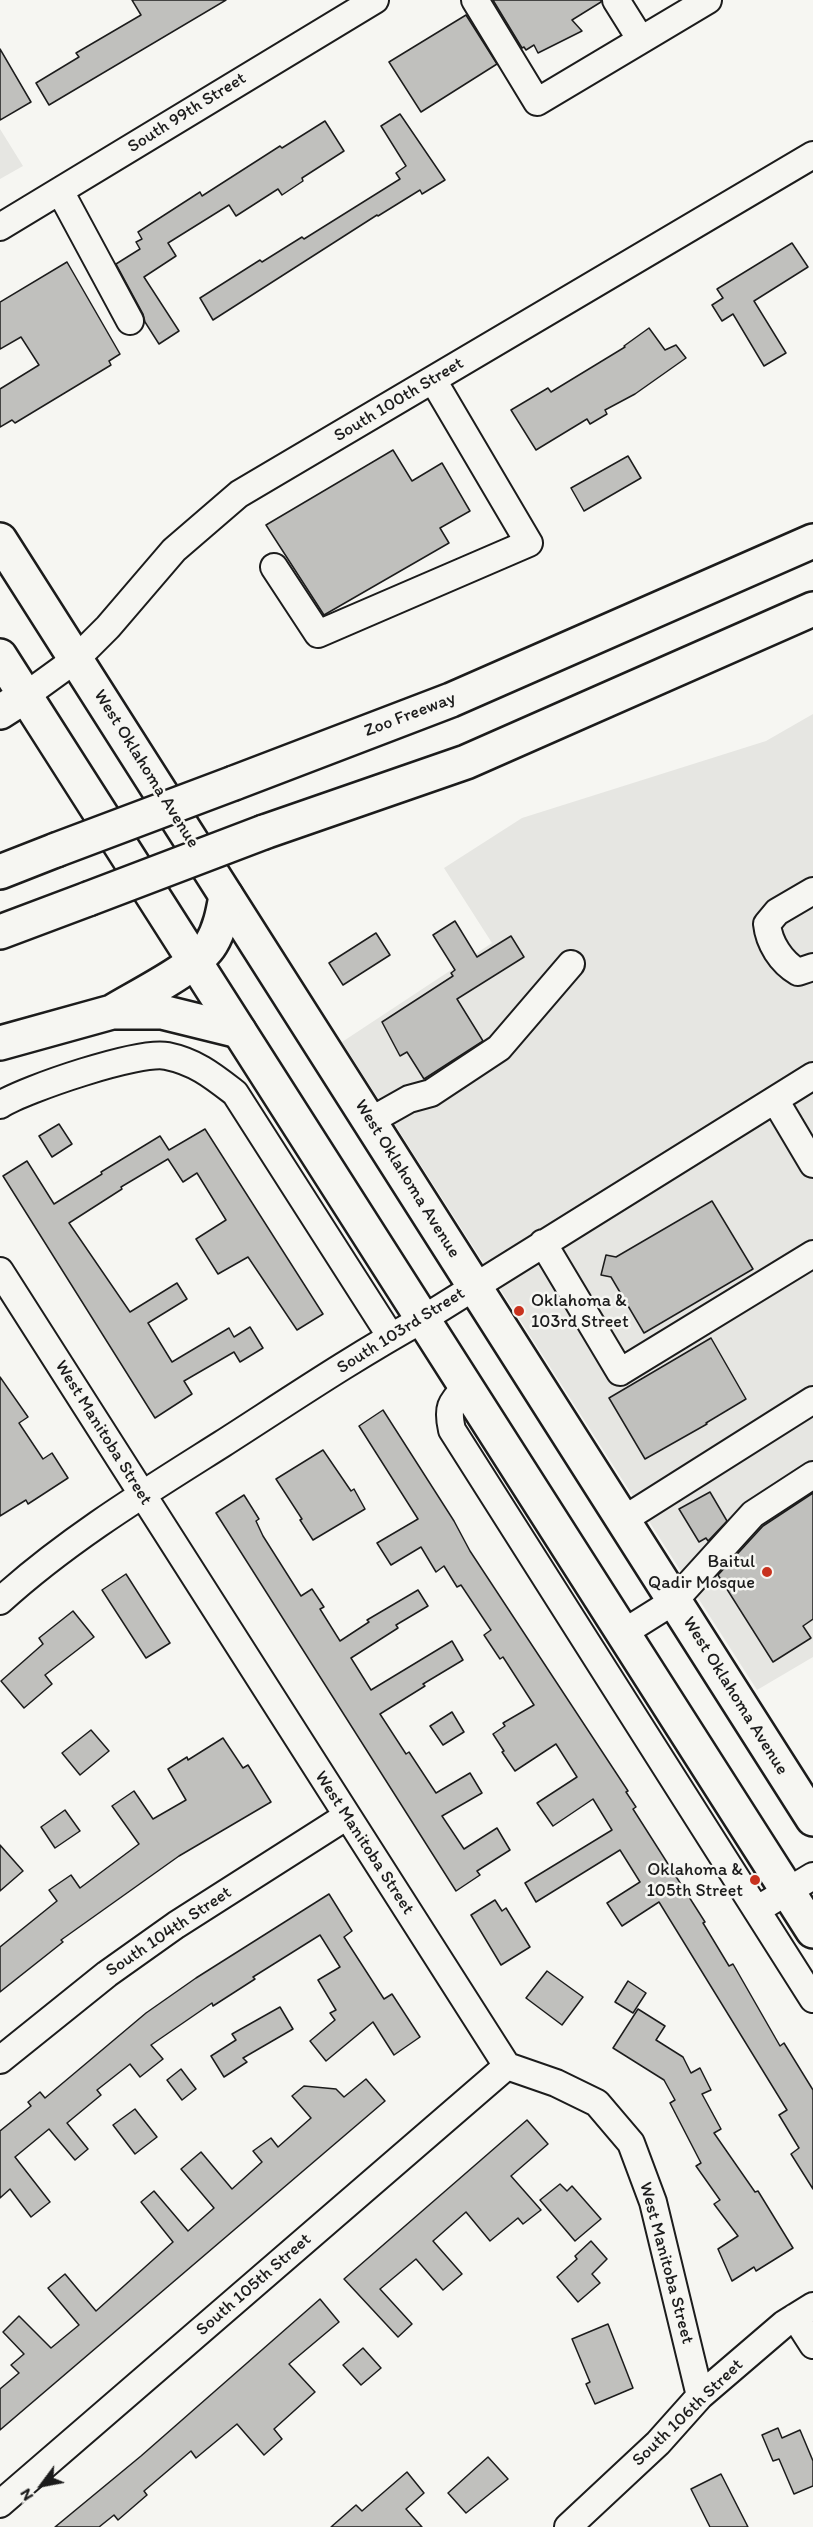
<!DOCTYPE html>
<style>
body{margin:0}
#map{position:relative;width:813px;height:2527px;overflow:hidden;background:#f6f6f2;font-family:Itim,sans-serif}
canvas{display:block}
.north{position:absolute;left:12px;top:2455px;width:60px;height:60px;-webkit-text-stroke:4px #f6f6f2;paint-order:stroke;rotate:238deg;font-size:16px;font-weight:700;line-height:24px;text-align:center;color:#1c1c1c}
.north::after{content:'';display:block;margin:auto;width:21px;height:27px;background:#1c1c1c;clip-path:polygon(50% 0,100% 100%,50% 72%,0 100%)}
</style>
<div id="map">
<canvas width="813" height="2527"></canvas>
<div class="north">N</div>
</div>
<script>
const ctx = document.querySelector('canvas').getContext('2d');
ctx.lineJoin = 'round';
function fillPath(path, color) { ctx.fillStyle = color; ctx.fill(path, 'evenodd'); }
function strokePath(path, color, width, dash) { ctx.strokeStyle = color; ctx.lineWidth = width; ctx.lineCap = dash ? 'butt' : 'round'; ctx.setLineDash(dash || []); ctx.stroke(path); }
function write(font, color, halo, rows, align = 'center') {
  ctx.font = font + ' Itim,sans-serif'; ctx.lineWidth = 5; ctx.setLineDash([]); ctx.textBaseline = 'middle'; ctx.strokeStyle = halo; ctx.fillStyle = color; for (const [text, x, y, turn = 0] of rows) {
    ctx.save(); ctx.translate(x, y); ctx.rotate((+turn || 0) * Math.PI / 180); ctx.textAlign = isNaN(turn) ? turn : align; if (halo) ctx.strokeText(text, 0, 0); ctx.fillText(text, 0, 0); ctx.restore();
  }
}
const built = new Path2D(`
 M0 129 23 166 0 179Z
 M813 714V1657L757 1690 342 1042 492 943 444 868 522 818 766 741Z`);
const building = new Path2D(`
 M132 0H226L49 105 36 83 79 57 76 53 141 15Z
 M493 0H601V2L572 20 582 31 538 53 534 45 526 50 524 47 522 48Z
 M466 15 497 64 421 112 389 62Z
 M0 49 31 102 0 120Z
 M400 114 445 180 422 194 420 190 378 216 377 215 213 320 200 298 260 260 262 262 302 237 304 239 400 179 396 173 406 166 381 126Z
 M325 121 344 151 302 178 303 181 282 195 278 189 236 216 229 205 168 243 176 256 144 277 179 331 159 344 145 322 143 314 116 264 140 249 136 242 142 239 138 232 200 192 202 196 280 146 282 148Z
 M792 243 808 267 754 301 786 353 764 366 733 314 722 321 712 305 723 298 717 289Z
 M67 262 120 354 109 361 111 365 15 423 12 420 0 427V389L39 365 21 337 0 349V302Z
 M649 328 665 350 676 345 686 358 635 394 605 410 607 414 590 424 587 419 536 450 511 410 548 388 551 392 625 347 624 346Z
 M393 450 412 481 442 463 470 511 440 528 449 543 324 615 266 525Z
 M628 456 641 478 584 511 571 488Z
 M455 921 477 957 511 936 524 957 457 999 483 1041 424 1079 407 1052 400 1056 382 1022 453 976 451 973 455 970 433 935Z
 M376 933 390 955 343 985 329 963Z
 M59 1124 72 1144 52 1157 39 1136Z
 M205 1129 323 1314 297 1330 248 1257 218 1274 196 1239 226 1220 197 1173 183 1182 168 1159 121 1187 122 1189 69 1223 130 1312 177 1283 187 1299 148 1323 172 1362 229 1328 234 1337 250 1327 263 1348 240 1362 234 1352 184 1381 192 1394 155 1418 3 1176 27 1161 54 1204 102 1174 101 1172 160 1136 169 1150Z
 M712 1201 753 1269 644 1333 611 1277 601 1275 606 1255 616 1257Z
 M711 1338 746 1399 706 1423 707 1424 645 1459 609 1398Z
 M0 1377 28 1417 19 1423 43 1459 52 1453 68 1478 28 1504 26 1500 0 1516Z
 M383 1410 454 1521 470 1551 628 1791 626 1792 636 1807 633 1809 705 1922 703 1923 729 1966 733 1964 780 2046 784 2043 813 2090V2189L791 2154 799 2148 779 2115 787 2110 659 1902 622 1926 607 1903 640 1882 620 1850 536 1902 525 1883 612 1830 593 1799 553 1826 537 1803 577 1777 556 1744 515 1771 502 1752 504 1751 493 1734 505 1726 503 1723 534 1705 503 1657 500 1659 484 1635 491 1630 461 1585 457 1587 444 1566 436 1572 421 1547 391 1565 377 1543 418 1519 359 1426Z
 M323 1450 351 1491 354 1489 365 1509 313 1540 300 1520 302 1519 276 1479Z
 M710 1492 727 1521 708 1541 706 1538 699 1542 679 1509Z
 M813 1493V1619L803 1626 811 1638 773 1662 718 1575 763 1526Z
 M244 1495 259 1519 256 1521 263 1536 301 1596 312 1589 324 1607 320 1609 340 1641 369 1622 367 1620 418 1590 428 1606 396 1625 398 1628 351 1658 371 1690 452 1641 463 1660 423 1684 425 1686 380 1714 406 1754 409 1752 436 1793 470 1773 482 1793 442 1816 464 1849 497 1828 510 1850 477 1871 480 1875 456 1891 216 1513Z
 M126 1574 170 1643 146 1658 102 1590Z
 M73 1611 94 1637 45 1675 52 1684 24 1708 1 1681 43 1644 39 1638Z
 M452 1712 464 1732 443 1745 430 1726Z
 M91 1730 109 1751 80 1775 62 1753Z
 M223 1738 243 1768 248 1765 271 1802 179 1856 61 1940 63 1942 0 1992V1947L57 1901 49 1890 71 1875 80 1888 139 1844 112 1806 134 1791 153 1819 186 1800 168 1769 187 1757 188 1760Z
 M65 1810 80 1831 55 1848 41 1827Z
 M0 1845 23 1871 0 1891Z
 M329 1894 352 1931 344 1937 384 1999 392 1994 420 2037 394 2055 373 2022 326 2061 310 2041 335 2020 330 2013 336 2010 318 1980 340 1967 320 1935 253 1977 255 1979 213 2006 212 2003 151 2045 163 2059 140 2077 130 2064 97 2090 101 2095 67 2123 88 2149 75 2160 49 2129 15 2157 50 2202 31 2217 10 2189 0 2198V2131L31 2106 28 2102 40 2092 45 2098 146 2013 196 1978Z
 M495 1900 502 1911 506 1908 530 1947 501 1965 471 1915Z
 M547 1971 583 1997 562 2025 526 1998Z
 M628 1981 646 1993 633 2013 615 2002Z
 M280 2007 293 2029 243 2058 247 2062 224 2077 211 2056 236 2040 232 2034Z
 M638 2009 665 2026 656 2040 683 2057 691 2073 700 2068 711 2090 702 2094 721 2129 714 2133 755 2192 758 2191 793 2248 756 2271 754 2267 732 2281 718 2249 738 2236 714 2204 720 2200 696 2166 701 2163 670 2103 675 2100 664 2080 613 2048Z
 M181 2069 196 2089 182 2100 167 2080Z
 M366 2079 385 2101 0 2430V2389L19 2373 11 2365 24 2354 3 2332 19 2316 51 2348 79 2325 48 2288 65 2274 96 2311 173 2242 141 2202 154 2191 188 2231 214 2208 181 2169 201 2152 232 2189 262 2162 253 2151 271 2138 278 2147 311 2118 292 2096 304 2086 336 2089 344 2097Z
 M135 2109 157 2137 135 2154 113 2125Z
 M527 2120 548 2144 511 2176 541 2210 523 2224 518 2218 490 2241 466 2212 433 2241 462 2274 443 2290 416 2259 380 2289 412 2324 398 2337 344 2279Z
 M560 2184 567 2191 572 2186 601 2219 575 2241 540 2200Z
 M591 2241 607 2259 592 2274 600 2283 578 2302 557 2277 577 2259 575 2256Z
 M320 2299 339 2322 289 2364 315 2392 274 2429 282 2439 264 2455 237 2424 196 2458 191 2451 144 2491 147 2495 118 2520 114 2515 99 2527H55L141 2456Z
 M608 2324 633 2388 595 2404 586 2384 590 2382 572 2339Z
 M363 2348 381 2368 361 2385 343 2365Z
 M778 2428 782 2438 800 2430 813 2461V2486L794 2494 779 2459 773 2461 762 2435Z
 M488 2457 508 2479 466 2513 448 2493Z
 M407 2472 424 2493 406 2509 422 2527H331L356 2505 362 2511Z
 M721 2474 748 2527H710L691 2489Z`);
const minor = new Path2D(`
 M475 0 537 102 641 40
 M616 0 641 40 708 0
 M60 191 130 321
 M0 227 375 0
 M274 567 318 634 529 543 433 380
 M25 696 76 659 108 627 174 550 239 494 813 155
 M813 891 777 912 767 924C769 943 781 962 798 972L813 967
 M775 1100 813 1164
 M0 1105C25 1089 140 1050 167 1056 196 1062 213 1076 235 1093L391 1337
 M370 1121 409 1099 431 1093 499 1048 571 964
 M543 1243 620 1372 813 1254
 M0 1271 507 2066 556 2083 597 2103 631 2143 653 2202 700 2396
 M466 1387C450 1403 447 1408 452 1430L813 1999
 M623 1520 813 1400
 M0 1601C67 1540 146 1492 222 1444 289 1401 354 1357 423 1319L813 1076
 M623 1633 674 1601 753 1514 813 1475
 M758 1909 813 1876
 M0 2060 107 1974 176 1925 347 1816
 M795 2317 813 2345
 M0 2504 507 2066
 M568 2527 658 2443 700 2396 784 2324 813 2306`);
const major = new Path2D(`
 M0 540 813 1819
 M0 656 813 1931`);
const highway = new Path2D(`
 M0 712 25 696
 M234 783 451 700 813 541
 M264 832 466 762 813 609
 M0 872 56 850
 M0 932 88 899
 M112 1012C136 997 198 967 211 944 220 929 223 913 226 896
 M0 1043 112 1012H162L239 1031`);
const highwayBridge = new Path2D(`
 M56 850 234 783
 M88 899 264 832`);
const markers = [
 [519,1311,6,"#c8321e"],
 [767,1572,6,"#c8321e"],
 [755,1880,6,"#c8321e"]
];
const streetNames = [
 ["South 99th Street",187,113,-32],
 ["South 100th Street",399,400,-31],
 ["Zoo Freeway",410,715,-21],
 ["West Oklahoma Avenue",146,769,58],
 ["West Oklahoma Avenue",407,1179,58],
 ["South 103rd Street",401,1331,-32],
 ["West Manitoba Street",103,1433,58],
 ["West Oklahoma Avenue",735,1696,58],
 ["West Manitoba Street",364,1843,57],
 ["South 104th Street",169,1932,-34],
 ["West Manitoba Street",666,2263,75],
 ["South 105th Street",254,2285,-41],
 ["South 106th Street",688,2413,-44]
];
const poiNames = [
 ["Oklahoma &",531,1301,"left"],
 ["103rd Street",531,1322,"left"],
 ["Baitul",755,1562],
 ["Qadir Mosque",755,1583],
 ["Oklahoma &",743,1870],
 ["105th Street",743,1891]
];
fillPath(built, '#e6e6e2');
fillPath(building, '#c0c0bd');
strokePath(building, '#1c1c1c', 1.5);
strokePath(minor, '#1c1c1c', 30);
strokePath(major, '#1c1c1c', 38);
strokePath(highway, '#1c1c1c', 38);
strokePath(minor, '#f6f6f2', 26);
strokePath(major, '#f6f6f2', 33);
strokePath(highway, '#f6f6f2', 33);
strokePath(highwayBridge, '#1c1c1c', 38, []);
strokePath(highwayBridge, '#f6f6f2', 33);
for (const [x, y, r, color] of markers) { const dot = new Path2D(); dot.arc(x, y, r, 0, 2 * Math.PI); ctx.fillStyle = color; ctx.fill(dot); strokePath(dot, '#f6f6f2', 2); }
write('18px', '#1c1c1c', '#f6f6f2', streetNames);
write('18px', '#1c1c1c', '#f6f6f2', poiNames, 'right');
</script>
